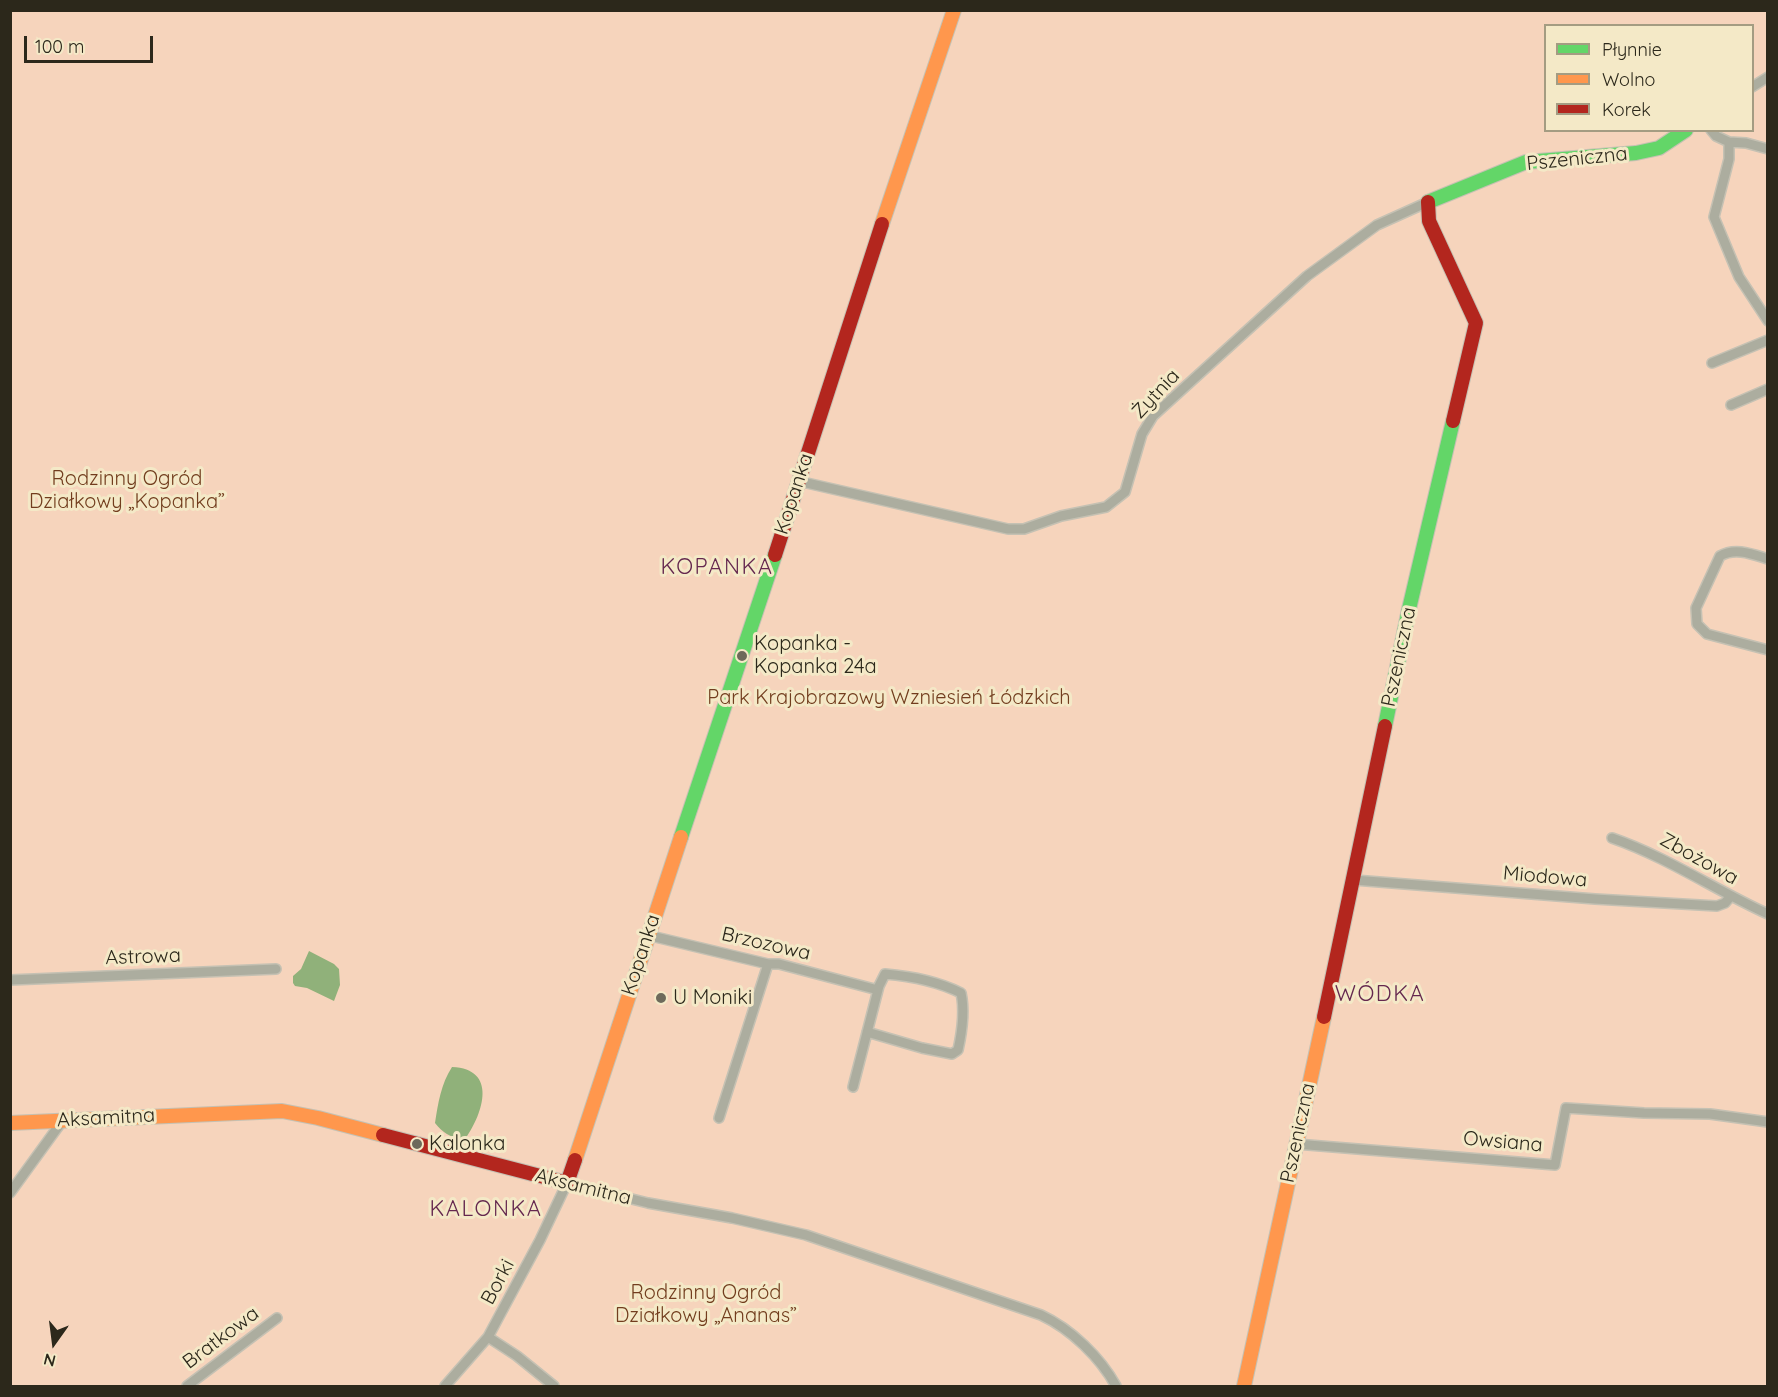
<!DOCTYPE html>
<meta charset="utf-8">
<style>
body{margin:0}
#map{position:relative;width:1778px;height:1397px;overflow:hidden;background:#eae4d2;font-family:Quicksand,sans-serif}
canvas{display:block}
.frame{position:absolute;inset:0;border:12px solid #2c281b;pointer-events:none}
.legend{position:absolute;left:1544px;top:24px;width:210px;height:108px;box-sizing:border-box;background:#f4e9c7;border:2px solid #a49c82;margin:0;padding:8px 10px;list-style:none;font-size:18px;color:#2c281b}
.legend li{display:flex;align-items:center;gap:12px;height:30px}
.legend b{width:30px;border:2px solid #a49c82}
.north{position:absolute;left:24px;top:1313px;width:60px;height:60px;-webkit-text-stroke:4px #f4e9c7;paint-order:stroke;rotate:194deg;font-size:16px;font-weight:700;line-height:24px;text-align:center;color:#2c281b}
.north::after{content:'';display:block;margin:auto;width:21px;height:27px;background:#2c281b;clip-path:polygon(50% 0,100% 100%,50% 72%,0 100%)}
.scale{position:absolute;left:24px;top:36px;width:129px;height:27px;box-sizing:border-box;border:3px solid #2c281b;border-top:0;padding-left:8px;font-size:18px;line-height:21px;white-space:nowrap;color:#2c281b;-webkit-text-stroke:4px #f4e9c7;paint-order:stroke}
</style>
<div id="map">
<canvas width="1778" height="1397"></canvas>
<div class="frame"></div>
<ul class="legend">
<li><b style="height:8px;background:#63d668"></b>Płynnie</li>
<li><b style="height:8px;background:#ff974d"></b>Wolno</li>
<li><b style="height:8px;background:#b3261e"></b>Korek</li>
</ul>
<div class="north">N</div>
<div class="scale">100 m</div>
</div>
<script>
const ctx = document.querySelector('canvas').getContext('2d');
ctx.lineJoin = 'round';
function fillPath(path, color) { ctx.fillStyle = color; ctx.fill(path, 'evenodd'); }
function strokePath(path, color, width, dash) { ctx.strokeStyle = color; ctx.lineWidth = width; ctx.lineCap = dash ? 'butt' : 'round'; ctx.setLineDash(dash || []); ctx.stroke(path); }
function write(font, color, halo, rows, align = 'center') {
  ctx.font = font + ' Quicksand,sans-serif'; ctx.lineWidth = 6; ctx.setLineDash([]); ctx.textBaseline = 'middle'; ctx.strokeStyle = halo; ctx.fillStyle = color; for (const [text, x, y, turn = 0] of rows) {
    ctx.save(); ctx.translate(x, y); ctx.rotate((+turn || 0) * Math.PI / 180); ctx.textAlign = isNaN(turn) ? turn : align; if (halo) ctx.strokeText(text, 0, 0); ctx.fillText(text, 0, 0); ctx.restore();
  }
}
const green = new Path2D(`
 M11 11H1767V1386H11ZM1546 26H1752V130H1546Z`);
const water = new Path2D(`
 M309 951 334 964 339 969 340 985 334 1001 307 988 295 986 293 983V976L301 969Z
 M452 1067C498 1069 483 1113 466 1138 453 1140 443 1133 435 1123 438 1103 441 1084 452 1067Z`);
const street = new Path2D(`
 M1752 87 1768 77
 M1711 130 1716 136 1729 142V159L1714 217 1739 277 1768 321
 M1729 142 1746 143 1768 149
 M1712 363 1768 340
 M1731 405 1768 389
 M798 481 1008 529H1024L1061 516 1106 507 1125 492 1142 434 1153 416 1307 276 1377 225 1428 202
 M1768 559C1752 554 1735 547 1720 556L1696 608 1697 624 1707 634 1768 650
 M1612 838C1667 857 1715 890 1768 914
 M1354 880 1595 899 1717 906 1725 903 1730 897
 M647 935 768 964H779L878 990
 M10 980 276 969
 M853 1087 879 986 885 974C909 976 939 982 961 993 965 1011 962 1032 958 1050L952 1054 922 1048 867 1032
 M719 1118 768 964
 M1296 1144 1555 1165 1566 1108 1644 1113 1710 1114 1768 1122
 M10 1193 63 1120
 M488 1337 517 1356 554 1386
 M187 1386 277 1318
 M445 1386 488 1337 540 1240 567 1183 648 1203 732 1218 806 1235 1041 1315C1071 1329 1100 1357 1116 1386`);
const fast = new Path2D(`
 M1428 202 1526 162 1636 153 1659 148 1686 130
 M1385 726 1409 609 1453 421
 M681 837 775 555`);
const slow = new Path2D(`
 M882 224 954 10
 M10 1123 282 1111 318 1118 383 1135
 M575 1160 681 837
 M1244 1386 1324 1017`);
const jam = new Path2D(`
 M1428 202 1429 221 1476 323 1453 421
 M775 555 882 224
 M1324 1017 1385 726
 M383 1135 567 1183 575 1160`);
const markers = [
 [742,656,6,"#6e6a5b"],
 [661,998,6,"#6e6a5b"],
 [417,1144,6,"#6e6a5b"]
];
const streetNames = [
 ["Pszeniczna",1577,159,-6],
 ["Żytnia",1156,394,-47],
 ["Kopanka",794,494,-72],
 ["Pszeniczna",1399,657,-78],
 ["Zbożowa",1699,859,29],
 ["Miodowa",1545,877,5],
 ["Brzozowa",766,944,13],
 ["Kopanka",641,955,-72],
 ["Astrowa",143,957,-2],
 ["Aksamitna",106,1118,-3],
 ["Pszeniczna",1298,1133,-78],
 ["Owsiana",1503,1142,5],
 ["Aksamitna",583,1187,14],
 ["Borki",498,1282,-62],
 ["Bratkowa",221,1338,-37]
];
const parkNames = [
 ["Rodzinny Ogród",127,479],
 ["Działkowy „Kopanka”",127,502],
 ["Park Krajobrazowy Wzniesień Łódzkich",889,698],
 ["Rodzinny Ogród",706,1293],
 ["Działkowy „Ananas”",706,1316]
];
const poiNames = [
 ["Kopanka -",754,644],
 ["Kopanka 24a",754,667],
 ["U Moniki",673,998],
 ["Kalonka",429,1144]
];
const quarterNames = [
 ["KOPANKA",717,567],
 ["WÓDKA",1380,994],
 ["KALONKA",486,1209]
];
fillPath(green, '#f6d4bc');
fillPath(water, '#90b17a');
strokePath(street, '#c5c1b3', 12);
strokePath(fast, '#c5c1b3', 16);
strokePath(slow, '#c5c1b3', 16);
strokePath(jam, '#c5c1b3', 16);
strokePath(street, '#acad9f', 9);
strokePath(fast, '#63d668', 14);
strokePath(slow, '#ff974d', 14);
strokePath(jam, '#b3261e', 14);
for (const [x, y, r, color] of markers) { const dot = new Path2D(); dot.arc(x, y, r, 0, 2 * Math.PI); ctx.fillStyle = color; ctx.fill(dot); strokePath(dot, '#f4e9c7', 2); }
write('20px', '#2c281b', '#f4e9c7', streetNames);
write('20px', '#723d1e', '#f4e9c7', parkNames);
write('20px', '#2c281b', '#f4e9c7', poiNames, 'left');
ctx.letterSpacing = '1.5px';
write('22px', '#65284f', '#f4e9c7', quarterNames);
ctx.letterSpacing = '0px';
</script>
